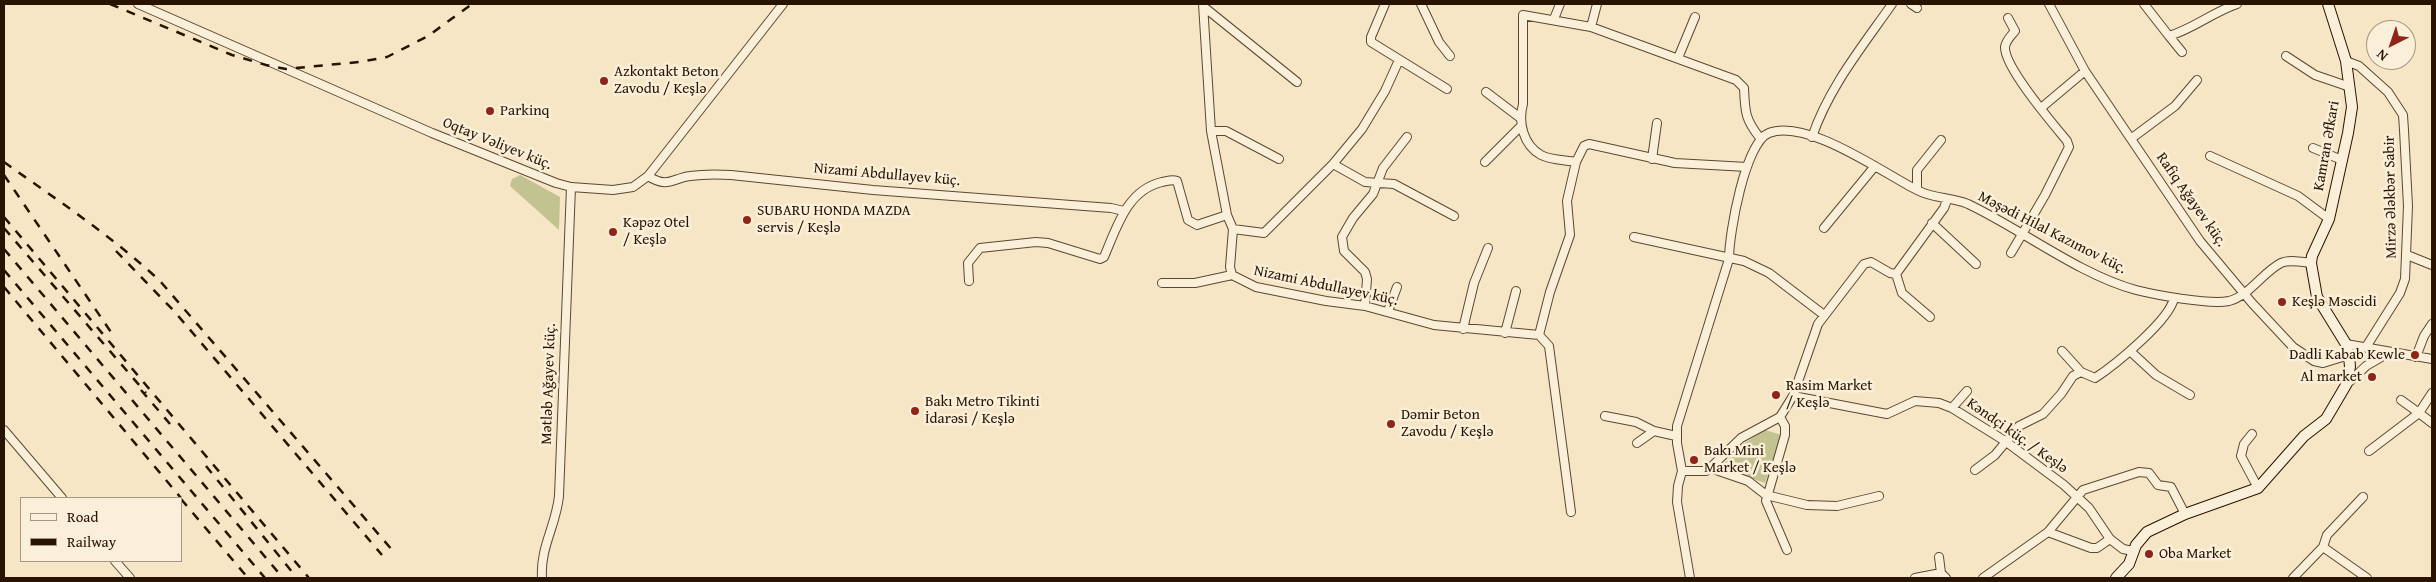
<!DOCTYPE html>
<meta charset="utf-8">
<style>
body{margin:0}
#map{position:relative;width:2436px;height:582px;overflow:hidden;background:#f7e6c5;font-family:"Gentium Book Plus",serif}
canvas{display:block}
.frame{position:absolute;inset:0;border:5px solid #281300;pointer-events:none}
.legend{position:absolute;left:20px;top:497px;width:162px;height:65px;box-sizing:border-box;background:#faefd9;border:1px solid #a69782;margin:0;padding:6px 9px;list-style:none;font-size:15px;color:#281300}
.legend li{display:flex;align-items:center;gap:10px;height:25px}
.legend b{width:25px;border:1px solid #a69782}
.north{position:absolute;left:2366px;top:20px;width:50px;height:50px;box-sizing:border-box;background:#faefd9;border:1px solid #a69782;border-radius:50%;rotate:221deg;font-size:14px;font-weight:700;line-height:20px;text-align:center;color:#281300}
.north::after{content:'';display:block;margin:auto;width:18px;height:22px;background:#8f2418;clip-path:polygon(50% 0,100% 100%,50% 72%,0 100%)}
</style>
<div id="map">
<canvas width="2436" height="582"></canvas>
<div class="frame"></div>
<ul class="legend">
<li><b style="height:6px;background:#faefd9"></b>Road</li>
<li><b style="height:6px;background:#281300"></b>Railway</li>
</ul>
<div class="north">N</div>
</div>
<script>
const ctx = document.querySelector('canvas').getContext('2d');
ctx.lineJoin = 'round';
function fillPath(path, color) { ctx.fillStyle = color; ctx.fill(path, 'evenodd'); }
function strokePath(path, color, width, dash) { ctx.strokeStyle = color; ctx.lineWidth = width; ctx.lineCap = dash ? 'butt' : 'round'; ctx.setLineDash(dash || []); ctx.stroke(path); }
function write(font, color, halo, rows, align = 'center') {
  ctx.font = font + ' "Gentium Book Plus",serif'; ctx.lineWidth = 5; ctx.setLineDash([]); ctx.textBaseline = 'middle'; ctx.strokeStyle = halo; ctx.fillStyle = color; for (const [text, x, y, turn = 0] of rows) {
    ctx.save(); ctx.translate(x, y); ctx.rotate((+turn || 0) * Math.PI / 180); ctx.textAlign = isNaN(turn) ? turn : align; if (halo) ctx.strokeText(text, 0, 0); ctx.fillText(text, 0, 0); ctx.restore();
  }
}
const green = new Path2D(`
 M520 175 560 197 559 230 510 186 512 179Z
 M1765 430 1782 435 1765 483 1721 468 1737 448Z`);
const street = new Path2D(`
 M138 4 432 133 556 183 571 187 613 190 633 187 648 176 783 4
 M1203 4 1211 131 1227 215 1233 229 1230 267 1232 275 1256 287 1326 301 1365 306 1434 325 1539 335
 M1385 4 1371 37V42L1447 89
 M1421 4 1439 42 1450 56
 M1911 4 1917 8
 M2049 4 2085 71 2200 241 2252 303 2293 347 2314 361 2323 363 2349 355
 M2144 4 2169 36C2193 29 2213 12 2237 4
 M1204 7 1297 82
 M2008 18 2015 31C2011 36 2006 40 2005 47 2004 67 2053 124 2067 141L2069 147 2045 195 2011 253
 M1554 19 1560 4
 M1591 27 1597 4
 M2169 36 2182 52
 M2286 56 2315 75 2350 87
 M1678 58 1695 17
 M2346 61 2359 66 2388 92 2403 115 2404 130 2408 206 2405 279 2400 293 2366 347
 M1486 92 1519 117
 M2041 108 2085 71
 M1211 131H1226L1279 159
 M1812 137C1829 87 1862 47 1892 4
 M2132 138 2175 106 2197 80
 M2313 148 2342 160
 M2210 156 2298 196 2329 219
 M1652 159 1657 123
 M1485 162 1521 126
 M1576 162C1566 160 1550 160 1541 155 1523 145 1518 122 1523 104V15L1591 27 1736 80 1744 88C1745 112 1745 119 1760 138
 M1333 164 1365 182 1394 184 1454 216
 M648 176C668 189 673 178 690 176 704 174 717 174 731 175L873 190 1111 208 1124 211
 M1917 190V170L1941 140
 M1932 223 1976 264
 M1824 228 1875 166
 M1233 229 1264 233 1333 164 1362 129 1385 91 1399 60
 M1634 237 1744 261 1769 273 1824 315
 M2407 255 2432 265
 M1896 274 1944 208 1947 200
 M1896 274 1902 293 1930 317
 M969 281 968 263 980 248 1036 242 1048 243 1100 259 1104 257C1117 227 1127 190 1162 182 1168 181 1172 179 1177 181L1188 220 1197 225 1227 215
 M1162 283H1195L1232 275
 M1365 306 1367 279 1365 272 1344 251 1342 237 1353 218 1373 194 1383 168 1407 137
 M1388 311 1397 287
 M1463 329 1474 283 1488 248
 M1505 333 1516 291
 M2346 344 2432 359
 M2062 351 2081 372
 M2130 351 2156 375 2190 395
 M2416 357 2424 336 2432 324
 M2346 385 2366 366 2390 352
 M2432 393 2419 413 2432 423
 M1793 396 1818 324 1861 268 1864 264 1871 262 1890 273 1896 274
 M1952 408 1967 391
 M1605 416 1636 422 1654 431 1676 436
 M1780 417 1785 426V435L1766 501 1787 550
 M4 430 62 498
 M2252 434 2244 444 2241 456 2258 488
 M1637 443 1654 431
 M2369 451 2419 413 2401 400
 M1710 468 1748 481 1766 495 1807 505 1837 506 1879 496
 M1975 470 1995 455 2019 426 2043 414 2061 394 2073 376 2081 372 2095 378C2115 365 2170 320 2174 298
 M1682 471H1706L1710 468 1741 438 1780 417 1793 396 1887 414 1915 401 1939 403 1952 408 2005 441 2064 485 2089 508 2110 539 2123 549 2133 551
 M1571 512 1549 346 1539 335 1550 292 1570 235 1567 201 1576 162 1584 146 1589 144 1675 163 1747 167
 M2048 532 2091 548H2097L2110 539
 M2323 547 2327 535 2363 497
 M1939 557 1941 573
 M115 561 130 578
 M542 578C540 547 556 526 559 496L571 187
 M1690 578 1677 502 1678 486 1682 471 1677 443V426L1729 259C1729 234 1745 142 1769 133 1807 118 1883 173 1917 190 1933 199 1952 197 1968 204 2021 229 2080 275 2136 290 2156 295 2210 305 2229 301 2249 296 2263 272 2281 263 2289 259 2302 262 2311 263
 M1915 578 1941 573 1946 578
 M1983 578 2048 532 2083 490 2139 472 2149 473 2158 485 2171 487 2185 514
 M2293 578 2323 547 2367 578`);
const secondary = new Path2D(`
 M2116 578 2129 564 2136 545 2147 532 2185 514 2258 488 2304 436 2326 419 2346 385 2350 367 2349 355 2346 344 2317 297 2311 263 2312 256 2329 219 2348 133 2352 107 2346 61 2328 4`);
const rail = new Path2D(`
 M110 4 232 55 266 65 286 69 359 62 387 57 428 36 472 4
 M4 162C57 200 112 236 160 281L393 551
 M4 175 115 338
 M4 217 309 578
 M4 228 146 393
 M4 249 283 578
 M116 251 174 311 382 555
 M4 270 265 578
 M4 287 181 498
 M141 390 170 424
 M206 466 297 578
 M181 499 248 578`);
const markers = [
 [604,81,5,"#8f2418"],
 [490,111,5,"#8f2418"],
 [747,220,5,"#8f2418"],
 [613,232,5,"#8f2418"],
 [2282,302,5,"#8f2418"],
 [2415,355,5,"#8f2418"],
 [2372,377,5,"#8f2418"],
 [1776,395,5,"#8f2418"],
 [915,411,5,"#8f2418"],
 [1391,424,5,"#8f2418"],
 [1694,460,5,"#8f2418"],
 [2149,554,5,"#8f2418"]
];
const poiNames = [
 ["Azkontakt Beton",614,72],
 ["Zavodu / Keşlə",614,89],
 ["Parkinq",500,111],
 ["SUBARU HONDA MAZDA",757,211],
 ["servis / Keşlə",757,228],
 ["Kəpəz Otel",623,223],
 ["/ Keşlə",623,240],
 ["Keşlə Məscidi",2292,302],
 ["Dadli Kabab Kewle",2405,355,"right"],
 ["Al market",2362,377,"right"],
 ["Rasim Market",1786,386],
 ["/ Keşlə",1786,403],
 ["Bakı Metro Tikinti",925,402],
 ["İdarəsi / Keşlə",925,419],
 ["Dəmir Beton",1401,415],
 ["Zavodu / Keşlə",1401,432],
 ["Bakı Mini",1704,451],
 ["Market / Keşlə",1704,468],
 ["Oba Market",2159,554]
];
const streetNames = [
 ["Oqtay Vəliyev küç.",497,144,22],
 ["Kamran Əfkari",2327,146,-80],
 ["Nizami Abdullayev küç.",887,175,5],
 ["Mirzə Ələkbər Sabir",2391,197,-91],
 ["Rafiq Ağayev küç.",2191,200,55],
 ["Məşədi Hilal Kazımov küç.",2052,233,27],
 ["Nizami Abdullayev küç.",1326,286,12],
 ["Mətləb Ağayev küç.",549,384,-88],
 ["Kəndçi küç. / Keşlə",2017,436,35]
];
fillPath(green, '#c2c391');
strokePath(street, '#5c4831', 10);
strokePath(secondary, '#281300', 12);
strokePath(street, '#faefd9', 8);
strokePath(secondary, '#faefd9', 10);
strokePath(rail, '#281300', 2.5, [9, 9]);
for (const [x, y, r, color] of markers) { const dot = new Path2D(); dot.arc(x, y, r, 0, 2 * Math.PI); ctx.fillStyle = color; ctx.fill(dot); strokePath(dot, '#faefd9', 2); }
write('15px', '#281300', '#faefd9', poiNames, 'left');
write('15px', '#281300', '#faefd9', streetNames);
</script>
